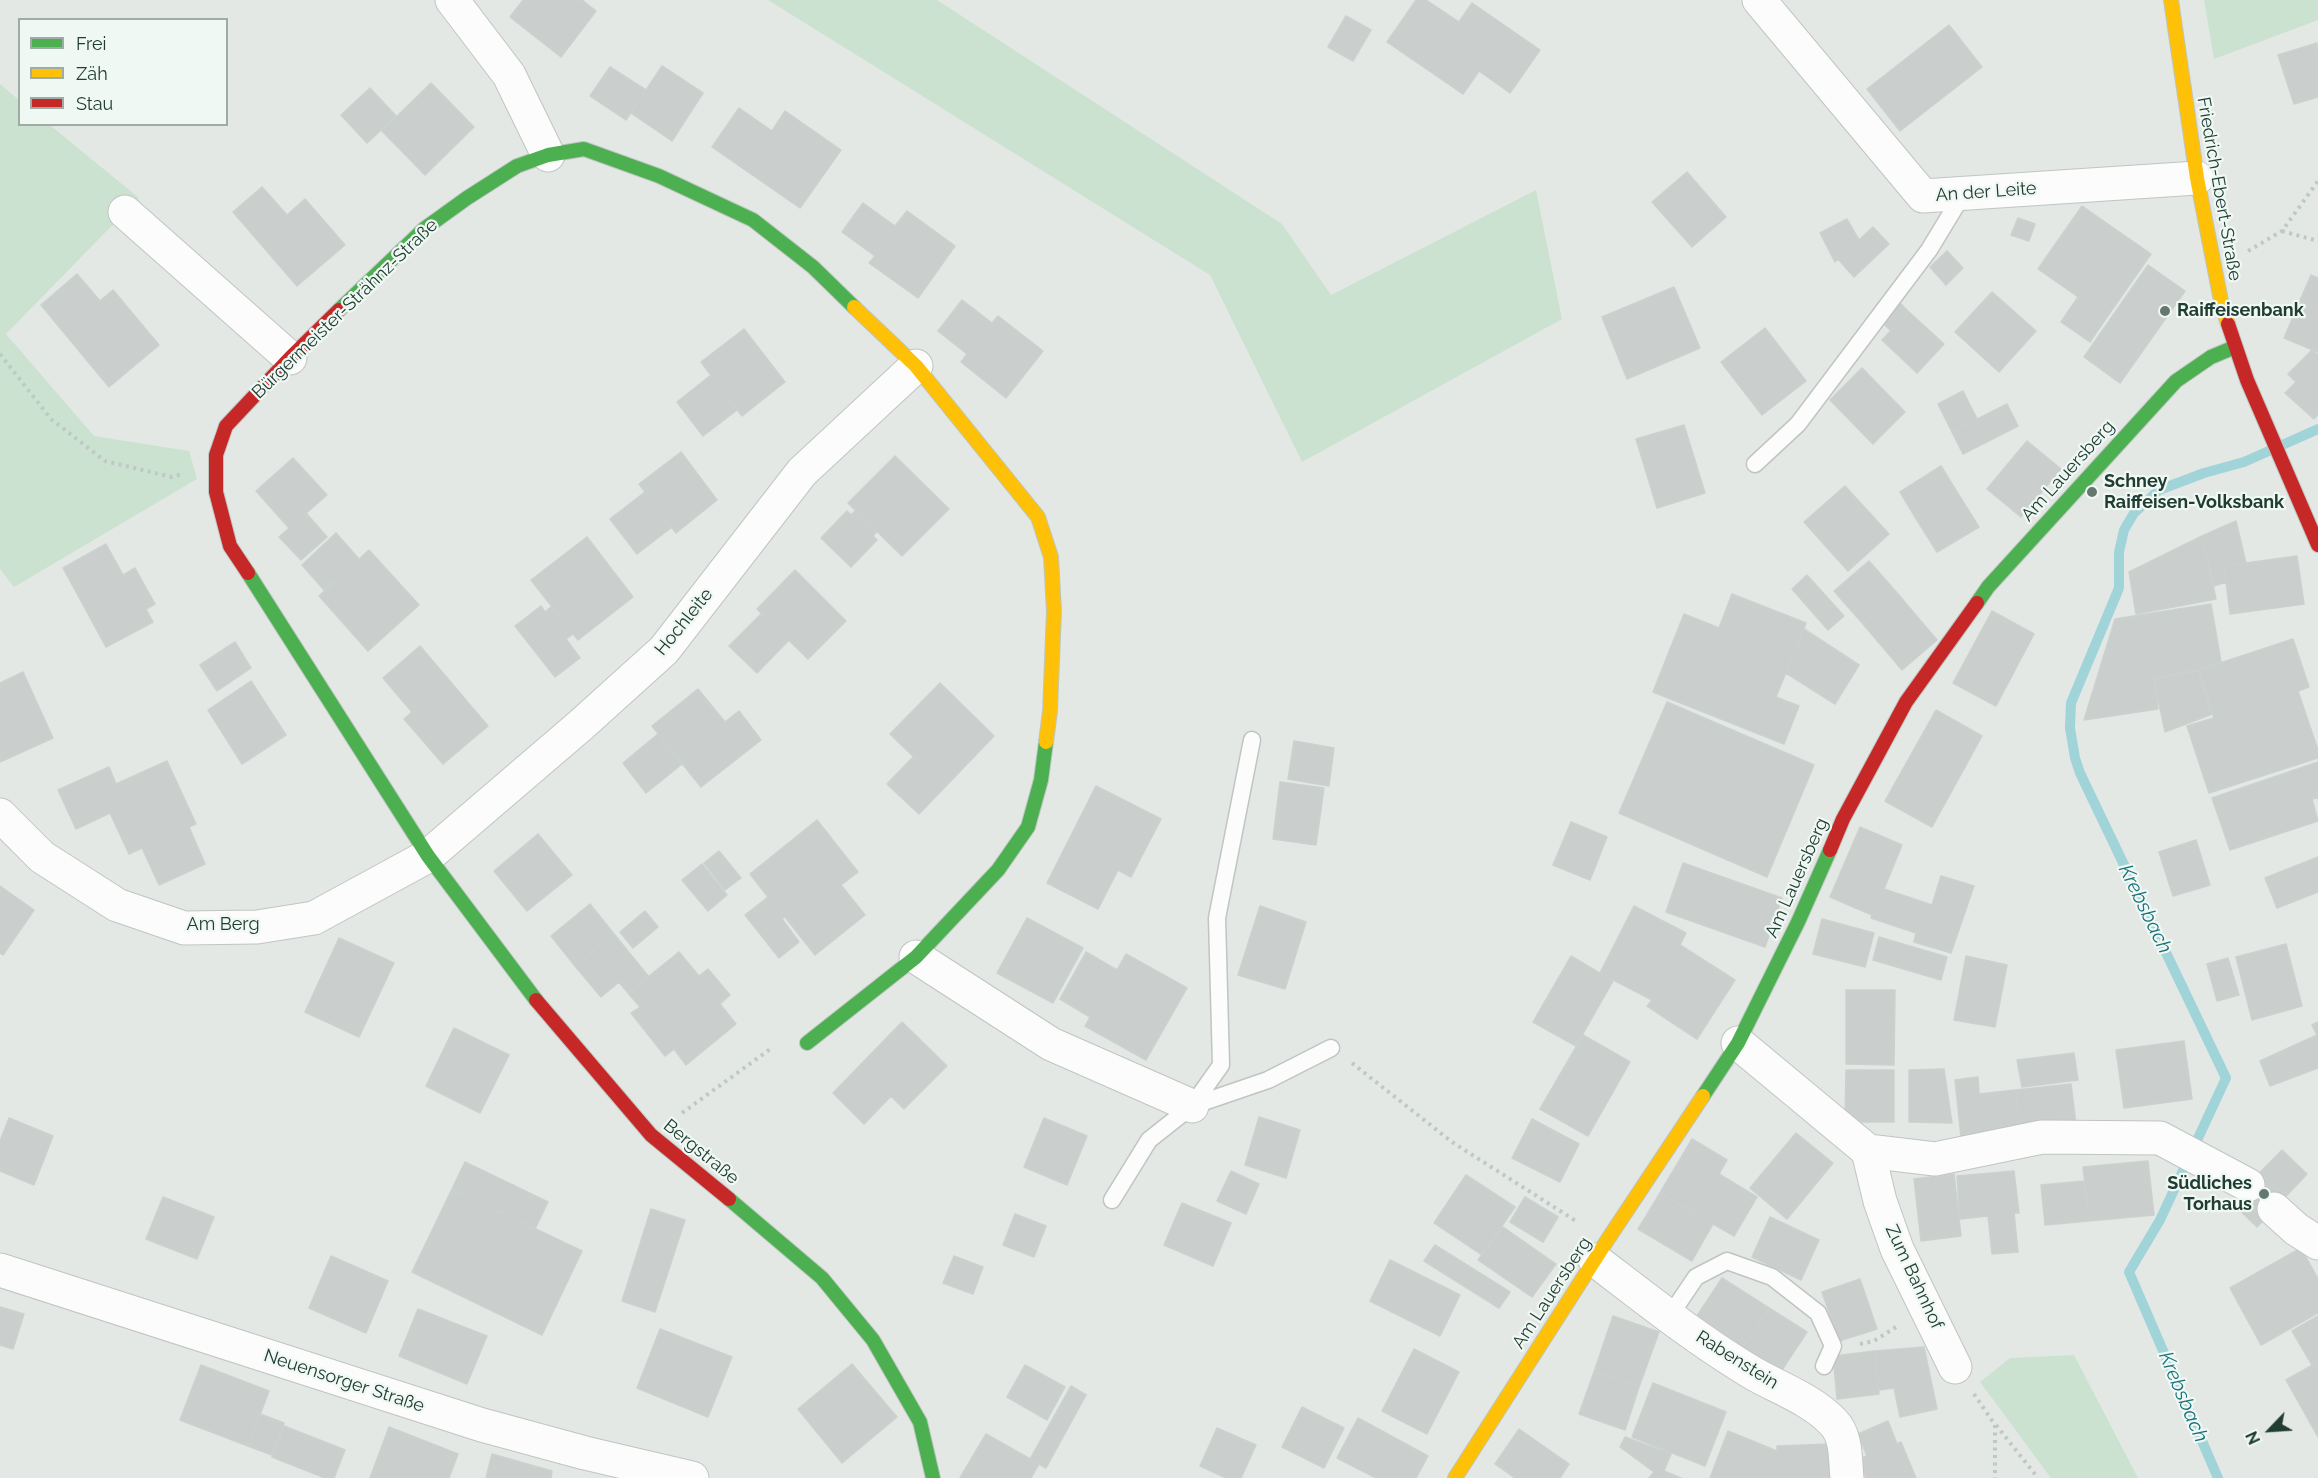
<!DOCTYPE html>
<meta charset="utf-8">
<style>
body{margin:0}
#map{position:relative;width:2318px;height:1478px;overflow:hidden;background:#e3e8e5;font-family:Raleway,sans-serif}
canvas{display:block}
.legend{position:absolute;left:18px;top:18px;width:210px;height:108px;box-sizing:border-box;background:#f0f8f3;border:2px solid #9dada6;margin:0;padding:8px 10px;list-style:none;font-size:18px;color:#203c33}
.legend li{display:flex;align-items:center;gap:12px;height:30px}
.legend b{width:30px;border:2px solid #9dada6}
.north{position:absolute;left:2240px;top:1400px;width:60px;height:60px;-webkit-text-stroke:4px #f0f8f3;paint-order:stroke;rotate:245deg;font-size:16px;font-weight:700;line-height:24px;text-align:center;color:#203c33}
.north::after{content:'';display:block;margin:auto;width:21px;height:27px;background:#203c33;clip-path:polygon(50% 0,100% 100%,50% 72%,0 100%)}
</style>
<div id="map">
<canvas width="2318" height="1478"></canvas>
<ul class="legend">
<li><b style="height:8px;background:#4caf50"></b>Frei</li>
<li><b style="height:8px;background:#ffc107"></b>Zäh</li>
<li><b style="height:8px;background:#c62828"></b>Stau</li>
</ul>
<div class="north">N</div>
</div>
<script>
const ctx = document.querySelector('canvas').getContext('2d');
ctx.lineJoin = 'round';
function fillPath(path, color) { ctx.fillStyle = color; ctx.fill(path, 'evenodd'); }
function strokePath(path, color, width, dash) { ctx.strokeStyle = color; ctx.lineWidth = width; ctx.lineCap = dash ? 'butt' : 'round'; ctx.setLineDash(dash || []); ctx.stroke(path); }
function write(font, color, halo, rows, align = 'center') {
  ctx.font = font + ' Raleway,sans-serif'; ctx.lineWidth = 4.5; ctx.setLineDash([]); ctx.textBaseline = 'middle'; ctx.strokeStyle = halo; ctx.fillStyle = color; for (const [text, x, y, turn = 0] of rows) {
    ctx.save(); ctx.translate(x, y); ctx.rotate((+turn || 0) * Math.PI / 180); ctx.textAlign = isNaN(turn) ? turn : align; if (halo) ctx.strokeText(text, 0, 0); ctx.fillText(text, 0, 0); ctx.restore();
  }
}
const green = new Path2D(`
 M768 0H937L1282 224 1331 295 1536 190 1562 319 1302 462 1210 275Z
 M2204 0H2318V20L2214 59Z
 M0 84 19 100 20 124 50 125 139 198 6 334 94 436 189 451 197 479 14 587 0 569Z
 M2074 1355 2138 1478H2051L1980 1382 2010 1358Z`);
const stream = new Path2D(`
 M2218 1478 2129 1272 2160 1220 2226 1078 2080 773 2075 758 2070 728 2071 703 2119 588V552L2124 530 2134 513 2159 490 2204 473 2244 462 2318 429`);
const building = new Path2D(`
 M523 0H582L596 11 561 57 510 17Z
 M1416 0H1426L1459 22 1472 3 1540 50 1510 93 1479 71 1463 94 1387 42Z
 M1346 16 1371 30 1353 61 1328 47Z
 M1949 25 1982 67 1900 131 1867 89Z
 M2317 43 2318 97 2294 104 2278 55Z
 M662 66 703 93 672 141 631 113Z
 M610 67 646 90 626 120 590 96Z
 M431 83 474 127 425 175 382 131Z
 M370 88 396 116 367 143 341 115Z
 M739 108 772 131 785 111 841 150 800 208 712 147Z
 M1687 172 1726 217 1692 247 1652 202Z
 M262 187 287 215 305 199 345 245 297 286 233 212Z
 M863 203 895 226 907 211 955 246 918 298 869 263 875 256 842 232Z
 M2082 206 2151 254 2107 317 2038 269Z
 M2018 218 2035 224 2029 241 2011 235Z
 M1847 219 1859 240 1873 227 1889 244 1854 277 1838 259 1835 262 1820 233Z
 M1947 251 1963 268 1946 285 1930 267Z
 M2148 265 2185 291 2120 383 2084 357Z
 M77 274 100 301 113 290 159 345 109 387 41 305Z
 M2311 275 2318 278V352L2284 338Z
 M1674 287 1700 348 1627 379 1602 317Z
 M1992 292 2036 331 1999 372 1955 332Z
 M2078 297 2107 317 2090 342 2061 322Z
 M962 300 992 323 998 316 1043 351 1006 398 961 362 967 354 938 331Z
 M1897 300 1909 312 1891 331 1879 319Z
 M1909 312 1944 344 1917 373 1882 340Z
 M1765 328 1806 381 1762 415 1721 362Z
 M744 329 785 382 742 416 701 362Z
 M2312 350 2318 355V414L2314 419 2285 393 2296 382 2288 374Z
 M1862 368 1905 412 1873 444 1830 400Z
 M711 375 737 410 703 436 677 402Z
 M1963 391 1977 419 1952 432 1938 404Z
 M2007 404 2018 426 1963 454 1952 432Z
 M1684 425 1705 493 1657 508 1636 439Z
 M2027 441 2061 469 2021 517 1987 489Z
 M681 452 717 500 676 533 639 484Z
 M895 456 949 509 902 556 848 503Z
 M293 458 327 495 289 528 256 491Z
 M1941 466 1957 492 1915 517 1900 492Z
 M1845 486 1889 534 1848 571 1804 522Z
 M645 492 672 527 637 554 610 519Z
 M1957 492 1979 527 1937 552 1915 517Z
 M856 510 877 531 873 536 877 540 851 567 821 538 847 511 851 515Z
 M306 513 327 537 301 560 279 537Z
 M2236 521 2246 563 2224 566 2226 582 2214 586 2202 536Z
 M336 533 359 559 324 590 302 565Z
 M2202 536 2216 599 2136 614 2129 572Z
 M587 537 633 597 578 640 531 580Z
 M106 544 123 575 135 568 155 604 146 609 153 622 106 647 63 568Z
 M369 550 419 605 368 651 319 596Z
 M2297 556 2304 604 2230 614 2224 566Z
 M1869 561 1898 594 1863 624 1834 591Z
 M795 570 846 621 808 659 757 609Z
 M1807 575 1844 616 1828 630 1792 589Z
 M1732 594 1806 623 1776 697 1799 706 1784 744 1653 692 1684 614 1719 628Z
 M1898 594 1937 640 1902 670 1863 624Z
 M2211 604 2221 662 2198 670 2154 678 2158 709 2084 720 2115 619Z
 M541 606 545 612 552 606 573 634 566 639 580 658 555 677 515 626Z
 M1992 611 2034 634 1996 706 1953 683Z
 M762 613 789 640 757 673 729 646Z
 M1804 629 1859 665 1835 704 1786 673Z
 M2293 639 2309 687 2298 691 2318 750V758L2209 793 2187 726 2214 718 2199 670Z
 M235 642 251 668 217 691 200 665Z
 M420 646 488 726 443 764 404 719 412 712 383 678Z
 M2198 671 2212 714 2165 732 2154 679Z
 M23 672 53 738 0 762V683Z
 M251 681 286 735 242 764 208 710Z
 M940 683 994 736 945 787 890 734Z
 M698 689 725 722 739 711 761 740 701 787 652 726Z
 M1667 702 1814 765 1767 877 1619 813Z
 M1936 710 1982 736 1932 827 1885 801Z
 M658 734 682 764 646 793 623 763Z
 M1294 741 1334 748 1329 786 1288 779Z
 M913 757 945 787 919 814 887 784Z
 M167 761 196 824 189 827 205 864 159 885 142 848 129 854 110 813 76 829 58 790 109 767 116 784Z
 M2318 762V798L2312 799 2318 821 2230 850 2212 798Z
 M1280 782 1324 788 1316 845 1273 839Z
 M1096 786 1161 819 1131 877 1118 870 1098 909 1047 883Z
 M817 820 858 872 841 885 865 915 815 955 785 917 782 919 799 942 779 958 745 915 768 897 750 874Z
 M1571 822 1607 837 1590 880 1553 865Z
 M1860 827 1902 845 1884 889 1932 905 1941 876 1974 886 1951 953 1914 942 1916 933 1871 918 1872 915 1830 897Z
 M538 834 572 875 527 911 494 871Z
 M2196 840 2210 885 2173 896 2159 852Z
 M719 851 741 878 725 890 704 863Z
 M2318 857V892L2277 908 2265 878Z
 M1683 863 1782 898 1765 947 1666 912Z
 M702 864 727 895 708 911 682 880Z
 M0 886 34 910 3 955 0 953Z
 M590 904 614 934 575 966 551 936Z
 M1260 906 1306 922 1285 989 1238 975Z
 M1634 906 1686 933 1680 945 1735 980 1697 1039 1647 1006 1652 1000 1600 973Z
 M645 911 658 927 633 948 620 932Z
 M1027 918 1083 948 1053 1003 997 973Z
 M1822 919 1874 933 1865 967 1813 954Z
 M614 934 649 977 628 993 619 982 601 997 575 966Z
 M1879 937 1947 957 1941 980 1873 960Z
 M339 938 394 963 359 1037 305 1012Z
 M2286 944 2302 1006 2252 1020 2236 957Z
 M679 952 699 976 708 969 730 995 720 1004 736 1024 686 1065 674 1049 665 1056 631 1013 640 1007 628 993Z
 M1086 952 1117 970 1126 954 1187 988 1146 1060 1085 1026 1090 1017 1060 999Z
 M1571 956 1613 981 1576 1046 1533 1022Z
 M1966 956 2007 965 1995 1027 1954 1020Z
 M2228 958 2239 995 2217 1001 2207 964Z
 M1846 990H1895L1894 1065 1846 1064Z
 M902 1022 947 1066 904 1109 891 1096 864 1124 833 1093Z
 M2318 1022V1068L2270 1086 2260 1061 2317 1035 2312 1025Z
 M454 1028 509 1055 480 1113 426 1086Z
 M1583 1035 1630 1062 1588 1136 1540 1109Z
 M2184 1041 2192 1099 2124 1108 2116 1050Z
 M2074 1053 2078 1080 2022 1087 2017 1060Z
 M1944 1069 1952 1123 1909 1122V1070Z
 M1846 1070H1894V1122H1845Z
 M1978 1077 1979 1094 2016 1090 2020 1131 1961 1137 1955 1080Z
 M2071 1084 2076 1124 2020 1131 2016 1090Z
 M1259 1117 1300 1130 1286 1178 1245 1165Z
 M9 1118 53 1136 34 1185 0 1171V1141Z
 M1044 1118 1087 1136 1067 1185 1024 1167Z
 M1532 1119 1579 1144 1560 1182 1512 1158Z
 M1796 1133 1833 1163 1787 1219 1750 1188Z
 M1692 1139 1727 1160 1719 1174 1757 1197 1734 1236 1660 1193Z
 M2282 1150 2307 1174 2257 1227 2231 1202Z
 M2148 1161 2154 1215 2089 1221 2083 1167Z
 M465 1162 548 1202 535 1229 452 1189Z
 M1231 1171 1259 1184 1246 1214 1217 1201Z
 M2014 1171 2019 1213H2014L2018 1252 1992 1254 1988 1216 1960 1219 1957 1176Z
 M1954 1174 1961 1236 1921 1241 1914 1179Z
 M1466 1175 1515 1207 1482 1255 1434 1223Z
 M2084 1181 2089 1221 2045 1225 2041 1185Z
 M452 1189 582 1251 542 1335 412 1272Z
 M1660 1193 1713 1224 1692 1261 1638 1229Z
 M163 1197 214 1217 197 1259 146 1239Z
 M1525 1197 1558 1217 1543 1242 1510 1222Z
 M1182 1203 1231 1223 1213 1266 1164 1245Z
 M651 1209 685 1220 655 1312 622 1301Z
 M1015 1214 1046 1226 1034 1257 1003 1245Z
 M1770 1217 1819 1240 1801 1280 1752 1257Z
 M1503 1227 1556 1264 1532 1297 1478 1260Z
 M1435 1245 1510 1292 1499 1308 1424 1261Z
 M2301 1248 2318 1279V1313L2261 1345 2230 1288Z
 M331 1256 388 1281 366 1333 309 1308Z
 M954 1256 983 1267 973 1294 943 1283Z
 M1390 1260 1460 1295 1440 1336 1370 1301Z
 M1722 1278 1769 1308 1742 1349 1695 1319Z
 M1860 1279 1877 1329 1839 1341 1822 1292Z
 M0 1307 24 1314 13 1349 0 1345Z
 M1769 1308 1807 1332 1780 1373 1742 1349Z
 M418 1309 487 1336 467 1384 399 1356Z
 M1613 1316 1659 1332 1639 1387 1594 1372Z
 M2318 1316V1362L2312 1365 2292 1331Z
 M660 1329 732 1357 708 1417 637 1388Z
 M1924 1347 1937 1409 1900 1417 1894 1388 1879 1390 1875 1351Z
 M1414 1349 1459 1372 1427 1434 1382 1411Z
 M1875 1351 1879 1394 1837 1399 1833 1356Z
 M2318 1362V1437L2286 1380Z
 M852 1364 897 1417 842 1463 798 1409Z
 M201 1365 269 1391 248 1446 180 1420Z
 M1025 1365 1065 1387 1047 1420 1007 1397Z
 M1594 1372 1639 1387 1625 1430 1579 1414Z
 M1653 1383 1726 1412 1705 1466 1632 1437Z
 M1071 1386 1086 1395 1046 1468 1030 1459Z
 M1302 1407 1344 1428 1324 1468 1282 1447Z
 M260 1414 284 1423 272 1455 248 1446Z
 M1358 1418 1428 1456 1416 1478H1376L1337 1458Z
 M1888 1421 1897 1444 1901 1442 1916 1478H1866L1859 1459 1867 1456 1858 1434Z
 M284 1426 345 1450 334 1478H325L272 1457Z
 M389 1427 458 1454 449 1478H370Z
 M1217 1428 1256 1445 1241 1478H1226L1200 1466Z
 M1519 1429 1569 1464 1560 1478H1515L1495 1464Z
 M1728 1431 1777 1451V1446L1831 1444 1833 1478H1710Z
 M986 1434 1039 1464 1031 1478H960Z
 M1625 1437 1671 1454 1664 1471 1681 1478H1649L1654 1472 1620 1447Z
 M492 1454 552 1471 551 1478H486Z`);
const path = new Path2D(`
 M2282 231 2318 241
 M2248 251 2282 231 2318 181
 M0 354 51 419 105 461 172 477 182 474
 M1352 1063 1452 1142 1576 1221
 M682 1113 773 1047
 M1860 1344 1874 1341 1896 1327
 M1974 1394 1995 1425V1478
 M1996 1425 2038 1478`);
const lane = new Path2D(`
 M1755 464 1798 424 1929 250 1963 194
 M1192 1106 1221 1065 1217 918 1252 740
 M1112 1200 1149 1140 1192 1106 1268 1080 1331 1048
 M1669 1317 1696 1277 1727 1261 1772 1277 1818 1313 1833 1346 1824 1366`);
const street = new Path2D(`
 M452 0 509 75 548 155
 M1759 0 1923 196 2197 178
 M125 212 290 358
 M0 815 42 857 117 905 184 928 257 927 314 918 428 856 581 725 664 650 802 472 916 366
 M916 957 1051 1044 1192 1106
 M1738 1043 1868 1151 1935 1159 2042 1137 2160 1138 2248 1185
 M1868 1151 1880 1201 1897 1249 1955 1367
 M2274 1209 2296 1229 2318 1243
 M1595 1260C1646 1299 1696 1339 1751 1372 1778 1388 1811 1399 1833 1422 1847 1436 1845 1459 1847 1478
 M0 1270 482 1425 585 1453 692 1478`);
const fast = new Path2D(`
 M339 310 424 229 467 198 517 166 548 155 584 149 659 176 753 220 813 267 854 307
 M248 573 428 856 536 1000
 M1977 603 1988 587 2176 381 2211 357 2235 347
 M807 1043 916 957 998 870 1028 827 1041 780 1046 742
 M1703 1096 1738 1043 1798 922 1830 850
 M729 1199 822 1278 873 1340 920 1422 933 1478`);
const slow = new Path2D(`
 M2171 0 2197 178 2222 306 2228 324
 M854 307 916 366 1038 517 1051 557 1054 611 1050 711 1046 742
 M1455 1478 1608 1239 1703 1096`);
const jam = new Path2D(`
 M2228 324 2247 380 2318 545
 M248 573 230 546 216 492V455L226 426 290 358 339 310
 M1830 850 1843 819 1906 702 1977 603
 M536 1000 651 1135 729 1199`);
const markers = [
 [2165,311,6,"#647871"],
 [2092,492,6,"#647871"],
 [2264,1194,6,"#647871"]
];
const streetNames = [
 ["Friedrich-Ebert-Straße",2219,189,80],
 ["An der Leite",1986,192,-4],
 ["Bürgermeister-Strähnz-Straße",345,309,-44],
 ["Am Lauersberg",2068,471,-48],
 ["Hochleite",684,622,-51],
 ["Am Lauersberg",1797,878,-66],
 ["Am Berg",223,925],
 ["Bergstraße",701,1152,39],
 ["Zum Bahnhof",1914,1277,65],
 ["Am Lauersberg",1552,1293,-57],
 ["Rabenstein",1737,1360,32],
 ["Neuensorger Straße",344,1381,18]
];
const poiNames = [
 ["Raiffeisenbank",2177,311],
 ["Schney",2104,482],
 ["Raiffeisen-Volksbank",2104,503],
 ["Südliches",2252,1184,"right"],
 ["Torhaus",2252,1205,"right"]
];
const waterNames = [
 ["Krebsbach",2145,909,64],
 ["Krebsbach",2183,1397,67]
];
fillPath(green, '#cbe2d0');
strokePath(stream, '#a1d4d8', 10);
fillPath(building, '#cacfcd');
strokePath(building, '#cbd1ce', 1.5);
strokePath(lane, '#c0c5c2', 19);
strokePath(street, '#c0c5c2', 35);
strokePath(fast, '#bec6c2', 16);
strokePath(slow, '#bec6c2', 16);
strokePath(jam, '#bec6c2', 16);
strokePath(path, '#c0c8c5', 4, [3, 4.5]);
strokePath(lane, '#fbfcfb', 16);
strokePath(street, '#fbfcfb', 33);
strokePath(fast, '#4caf50', 14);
strokePath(slow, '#ffc107', 14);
strokePath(jam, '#c62828', 14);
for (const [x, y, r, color] of markers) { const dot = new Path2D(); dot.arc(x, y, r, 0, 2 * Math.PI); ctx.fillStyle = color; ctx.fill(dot); strokePath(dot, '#f0f8f3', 2); }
write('18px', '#203c33', '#f0f8f3', streetNames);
write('bold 18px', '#203c33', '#f0f8f3', poiNames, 'left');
write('italic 20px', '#18707a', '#f0f8f3', waterNames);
</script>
